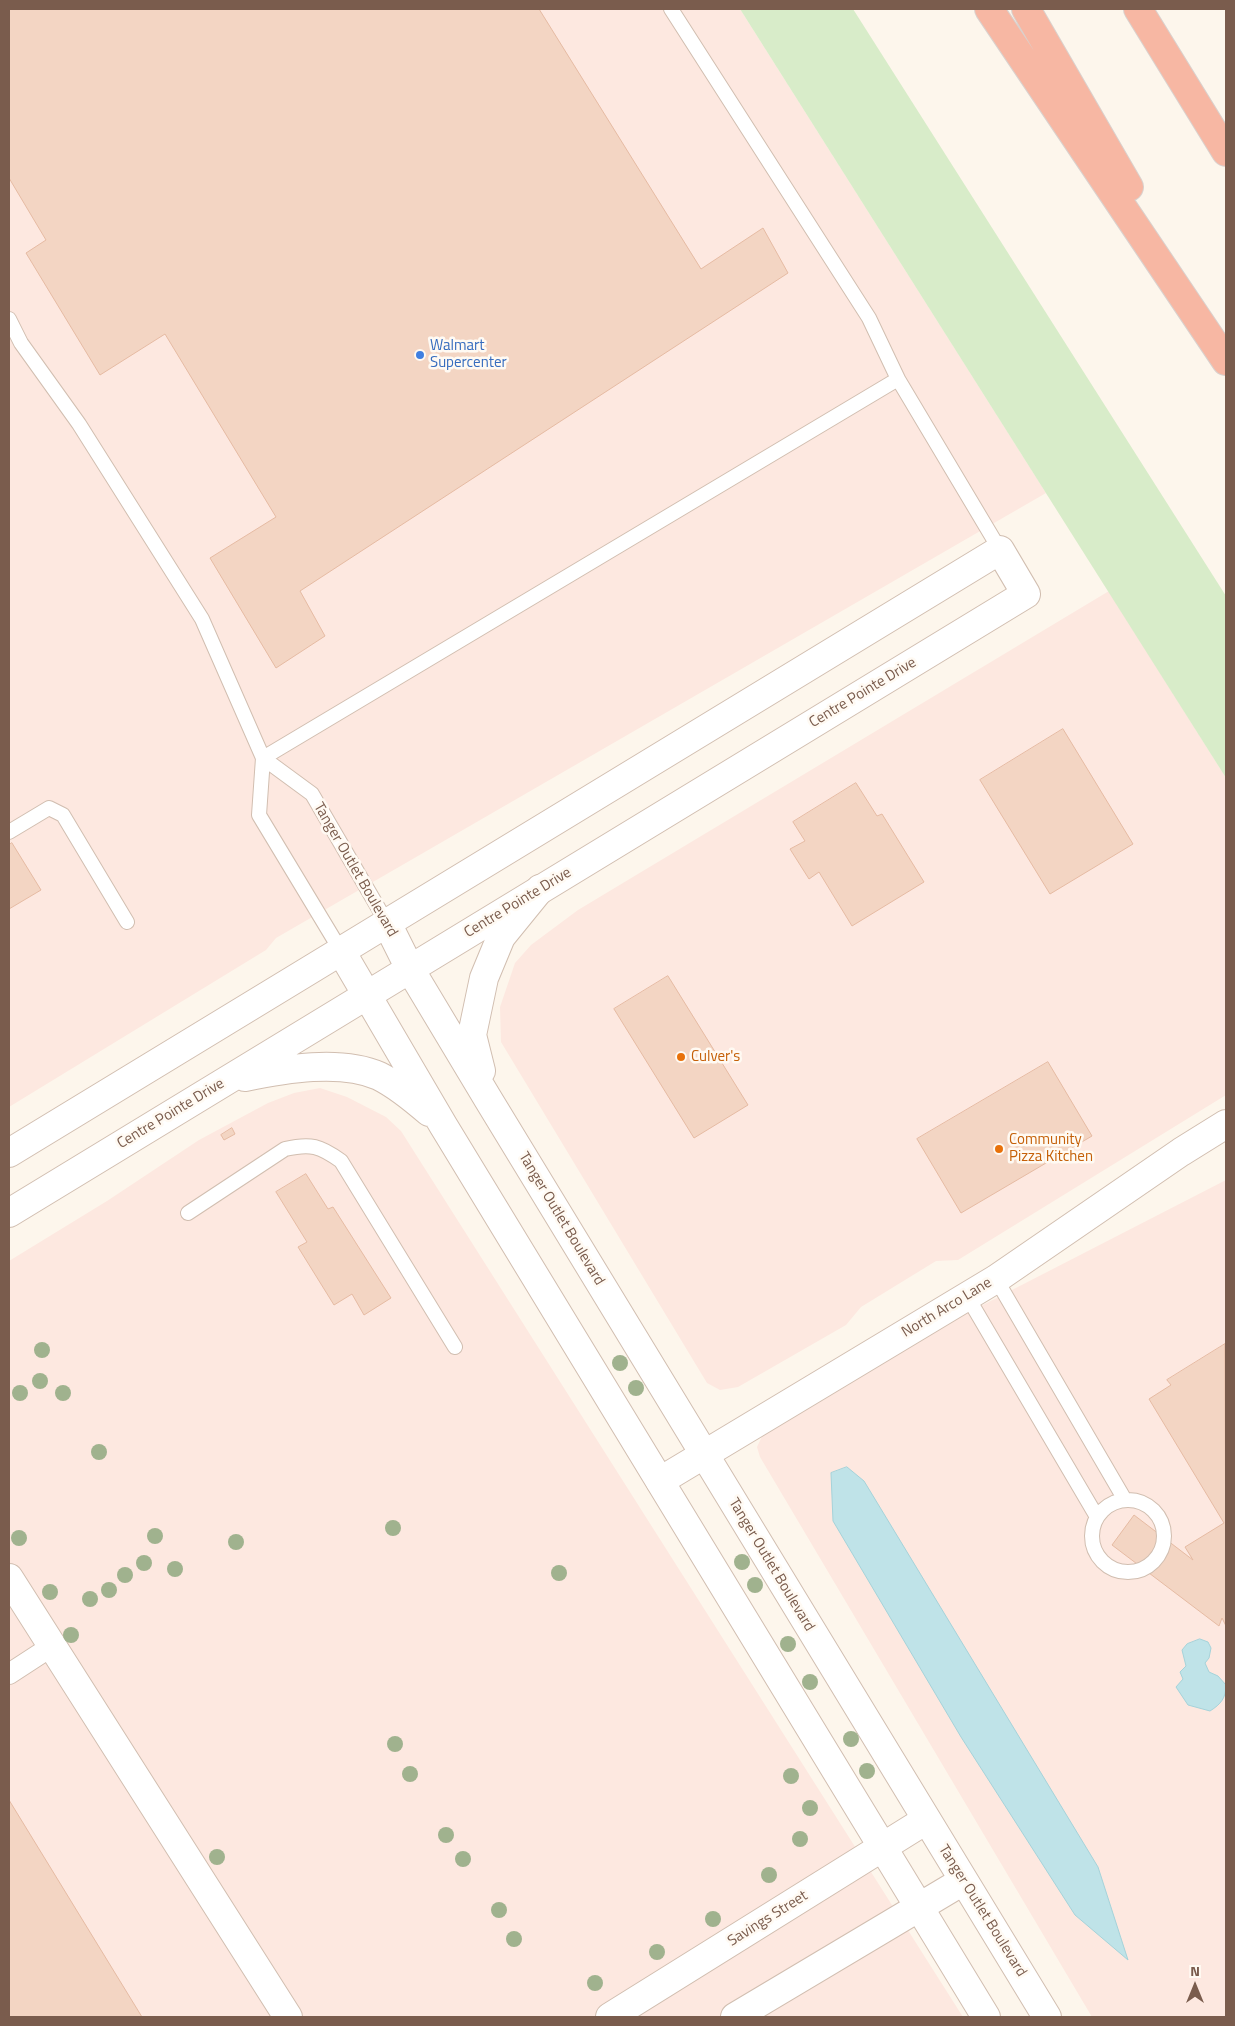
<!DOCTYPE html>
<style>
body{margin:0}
#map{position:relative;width:1235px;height:2026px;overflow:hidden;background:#fdf6ec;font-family:"Titillium Web",sans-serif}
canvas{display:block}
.frame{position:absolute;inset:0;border:10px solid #7a5c4d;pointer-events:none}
.north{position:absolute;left:1170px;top:1961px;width:50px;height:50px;-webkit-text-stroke:4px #fffaf3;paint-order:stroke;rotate:0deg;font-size:14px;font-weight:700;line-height:20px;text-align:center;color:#7a5c4d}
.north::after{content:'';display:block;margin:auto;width:18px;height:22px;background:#7a5c4d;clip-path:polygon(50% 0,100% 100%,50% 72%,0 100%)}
</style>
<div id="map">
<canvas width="1235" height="2026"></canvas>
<div class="frame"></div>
<div class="north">N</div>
</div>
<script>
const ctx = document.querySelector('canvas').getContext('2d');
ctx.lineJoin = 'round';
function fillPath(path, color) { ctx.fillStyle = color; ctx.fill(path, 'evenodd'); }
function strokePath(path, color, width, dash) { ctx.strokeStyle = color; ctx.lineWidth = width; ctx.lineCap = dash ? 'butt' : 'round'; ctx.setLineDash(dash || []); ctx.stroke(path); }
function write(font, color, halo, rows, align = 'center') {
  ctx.font = font + ' "Titillium Web",sans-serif'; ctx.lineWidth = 5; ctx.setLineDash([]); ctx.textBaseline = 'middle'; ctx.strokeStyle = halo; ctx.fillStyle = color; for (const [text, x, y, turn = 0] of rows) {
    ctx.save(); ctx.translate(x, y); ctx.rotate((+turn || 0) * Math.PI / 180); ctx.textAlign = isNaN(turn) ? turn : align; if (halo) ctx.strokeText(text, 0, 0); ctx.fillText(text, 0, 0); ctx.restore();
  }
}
const commercial = new Path2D(`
 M9 9H740L1046 493 276 938 266 950 9 1107Z
 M1109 591 1226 778V1095L958 1260 936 1261 861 1307 846 1325 738 1387 720 1390 707 1383 501 1042 500 1007 515 963 531 945 578 910Z
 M320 1088 347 1097 386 1117 401 1131 963 2017H9V1261L107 1201 199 1140 268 1103 294 1093Z
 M1226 1180V2017H1092L760 1457 757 1447 764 1432 940 1327Z`);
const green = new Path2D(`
 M740 9H853L1226 596V778Z`);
const water = new Path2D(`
 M847 1467 864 1481 1098 1867 1128 1960 1075 1915 961 1737 833 1521 831 1473Z
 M1200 1639 1208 1642 1211 1648 1209 1658 1205 1663 1209 1672 1218 1676 1226 1685C1226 1698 1221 1704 1210 1711L1188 1705 1176 1687 1183 1679 1180 1672 1186 1666 1182 1650 1187 1644Z`);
const building = new Path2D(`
 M9 9H539L701 269 763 228 788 273 300 591 325 636 276 668 210 558 276 517 165 334 100 375 26 253 46 240 9 178Z
 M1063 729 1133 844 1050 894 980 780Z
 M856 783 877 816 882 814 924 882 852 926 819 872 809 879 790 849 805 841 793 822Z
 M12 843 41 890 9 909V845Z
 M668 976 748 1105 694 1138 614 1009Z
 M1048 1062 1092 1136 961 1213 917 1139Z
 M232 1128 235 1134 224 1140 221 1135Z
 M306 1174 328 1209 333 1207 391 1298 364 1315 352 1294 334 1305 298 1247 307 1242 276 1192Z
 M1225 1344 1226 1626 1222 1618 1219 1626 1112 1545 1134 1515 1193 1560 1185 1547 1224 1523 1149 1399 1171 1385 1167 1380Z
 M9 1800 142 2017H9Z`);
const service = new Path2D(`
 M671 9 869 318 898 379
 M9 319 21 343 79 424 202 619 263 758 898 379 1000 550
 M263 758 259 815 341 951
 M263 758 312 794 387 923
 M9 832 49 808 63 815 127 922
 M188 1213 285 1149C311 1143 320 1146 341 1161L455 1347
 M996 1279 1125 1500
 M967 1296 1097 1517
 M1092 1536a36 36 0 1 1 72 0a36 36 0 1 1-72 0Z`);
const pedestrian = new Path2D(`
 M9 1674 52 1646`);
const minor = new Path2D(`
 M387 923 1000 550 1026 594 410 969
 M660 1481 996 1279 1181 1152 1226 1124
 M9 1578 288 2017
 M610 2017 926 1820
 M735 2017 963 1881`);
const tertiary = new Path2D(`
 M341 951 443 1125 986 2017
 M481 1071 472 1035 484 978 501 937 540 889
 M245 1077C284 1069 341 1059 379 1076 397 1085 414 1099 429 1112
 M9 1153 387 923 410 969 488 1099 1047 2017
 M9 1213 410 969`);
const motorway = new Path2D(`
 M989 9 1226 361
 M1026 9 1129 187
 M1138 9 1226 152`);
const trees = [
 [42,1350],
 [620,1363],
 [40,1381],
 [636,1388],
 [20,1393],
 [63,1393],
 [99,1452],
 [393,1528],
 [155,1536],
 [19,1538],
 [236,1542],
 [742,1562],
 [144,1563],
 [175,1569],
 [559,1573],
 [125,1575],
 [755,1585],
 [109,1590],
 [50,1592],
 [90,1599],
 [71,1635],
 [788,1644],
 [810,1682],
 [851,1739],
 [395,1744],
 [867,1771],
 [410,1774],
 [791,1776],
 [810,1808],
 [446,1835],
 [800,1839],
 [217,1857],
 [463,1859],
 [769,1875],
 [499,1910],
 [713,1919],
 [514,1939],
 [657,1952],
 [595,1983]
];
const markers = [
 [420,355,5,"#3f7fe0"],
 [681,1057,5,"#e8710a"],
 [999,1149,5,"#e8710a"]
];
const shopNames = [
 ["Walmart",430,346],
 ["Supercenter",430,363]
];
const streetNames = [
 ["Centre Pointe Drive",863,693,-31],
 ["Tanger Outlet Boulevard",355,870,60],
 ["Centre Pointe Drive",518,903,-31],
 ["Centre Pointe Drive",171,1114,-31],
 ["Tanger Outlet Boulevard",561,1219,59],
 ["North Arco Lane",947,1308,-31],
 ["Tanger Outlet Boulevard",771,1565,59],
 ["Tanger Outlet Boulevard",982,1911,58],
 ["Savings Street",768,1919,-32]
];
const foodNames = [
 ["Culver's",691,1057],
 ["Community",1009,1140],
 ["Pizza Kitchen",1009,1157]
];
fillPath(commercial, '#fde8e0');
fillPath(green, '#d8ecc9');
fillPath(water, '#bfe3e8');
strokePath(water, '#a5d3da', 1);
fillPath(building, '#f3d5c3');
strokePath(building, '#e6bba3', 1);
strokePath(service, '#d1beb0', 16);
strokePath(pedestrian, '#d1beb0', 22);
strokePath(minor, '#d1beb0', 30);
strokePath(tertiary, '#d1beb0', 30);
strokePath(motorway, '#dad1cd', 30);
strokePath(service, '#fff', 14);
strokePath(pedestrian, '#fff', 20);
strokePath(minor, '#fff', 28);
strokePath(tertiary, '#fff', 28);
strokePath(motorway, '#f7b7a3', 28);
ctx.fillStyle = '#a0b28e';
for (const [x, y] of trees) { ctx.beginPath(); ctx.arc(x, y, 8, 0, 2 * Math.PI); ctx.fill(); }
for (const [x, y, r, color] of markers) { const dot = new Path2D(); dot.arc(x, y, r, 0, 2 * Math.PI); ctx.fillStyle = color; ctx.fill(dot); strokePath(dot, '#fffaf3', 2); }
write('15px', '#366cbe', '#fffaf3', shopNames, 'left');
write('15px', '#7a5c4d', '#fffaf3', streetNames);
write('15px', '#c56008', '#fffaf3', foodNames, 'left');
</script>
